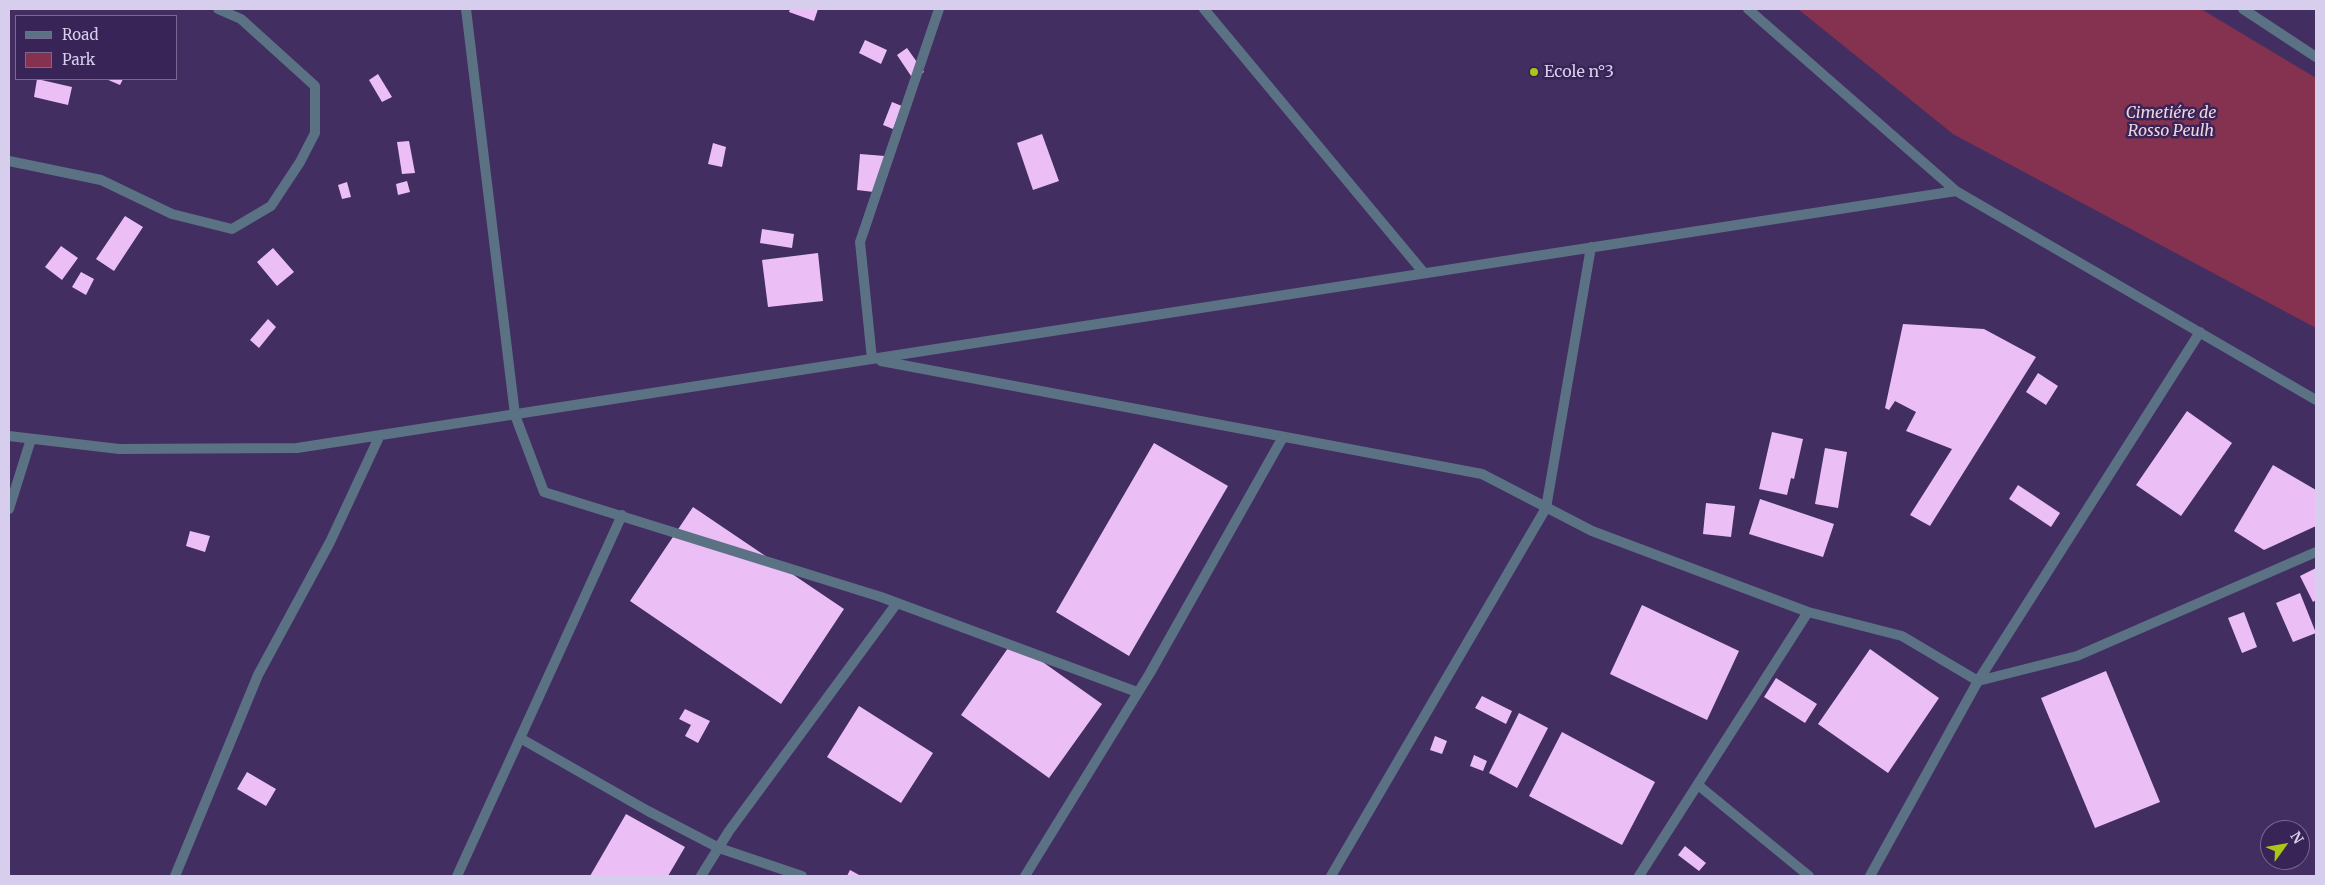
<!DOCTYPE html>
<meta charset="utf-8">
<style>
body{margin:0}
#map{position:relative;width:2325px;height:885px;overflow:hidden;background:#422e61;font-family:Merriweather,serif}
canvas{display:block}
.frame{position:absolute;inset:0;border:10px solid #d7ceed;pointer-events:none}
.legend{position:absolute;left:15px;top:15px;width:162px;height:65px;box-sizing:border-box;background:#382456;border:1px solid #786892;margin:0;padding:6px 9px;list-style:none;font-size:15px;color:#d7ceed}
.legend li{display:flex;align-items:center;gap:10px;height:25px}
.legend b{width:25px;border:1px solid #786892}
.north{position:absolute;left:2260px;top:820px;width:50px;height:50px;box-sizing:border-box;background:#382456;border:1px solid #786892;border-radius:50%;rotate:58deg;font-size:14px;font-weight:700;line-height:20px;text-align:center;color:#d7ceed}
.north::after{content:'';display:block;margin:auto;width:18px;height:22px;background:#abc716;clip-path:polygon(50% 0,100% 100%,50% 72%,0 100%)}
</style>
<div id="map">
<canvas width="2325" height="885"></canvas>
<div class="frame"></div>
<ul class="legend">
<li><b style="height:6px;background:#5a7284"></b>Road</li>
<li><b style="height:14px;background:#853251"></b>Park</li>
</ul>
<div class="north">N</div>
</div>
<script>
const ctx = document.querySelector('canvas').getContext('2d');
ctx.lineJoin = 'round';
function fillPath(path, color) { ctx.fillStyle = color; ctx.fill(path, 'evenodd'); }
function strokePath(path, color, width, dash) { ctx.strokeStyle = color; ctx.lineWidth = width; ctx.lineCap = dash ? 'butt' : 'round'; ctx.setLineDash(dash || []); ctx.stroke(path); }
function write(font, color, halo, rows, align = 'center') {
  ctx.font = font + ' Merriweather,serif'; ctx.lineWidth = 5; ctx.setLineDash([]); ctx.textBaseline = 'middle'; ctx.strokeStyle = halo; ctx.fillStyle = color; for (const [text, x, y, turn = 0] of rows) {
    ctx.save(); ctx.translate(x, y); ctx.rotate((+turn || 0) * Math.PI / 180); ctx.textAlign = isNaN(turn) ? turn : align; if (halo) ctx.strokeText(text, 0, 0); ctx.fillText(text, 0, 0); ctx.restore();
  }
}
const green = new Path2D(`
 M1798 9H2201L2316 78V328L1953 134Z`);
const building = new Path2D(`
 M790 9H818L814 21 789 12Z
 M865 40 887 50 881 64 859 53Z
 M907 48 924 72 913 79 897 55Z
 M378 74 392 97 382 102 369 80Z
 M37 79 72 87 68 105 34 97Z
 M106 79H123L120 85Z
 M892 102 902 106 893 129 883 125Z
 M1042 134 1059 181 1033 190 1017 143Z
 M409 141 415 173 402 174 397 142Z
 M713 143 726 147 722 167 708 164Z
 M860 154 885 156 882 193 857 190Z
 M407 181 410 192 398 195 396 184Z
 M347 182 351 197 342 199 338 185Z
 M125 216 143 227 114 271 96 259Z
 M762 229 794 234 792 248 760 243Z
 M61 246 78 258 62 280 45 267Z
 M273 248 294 272 277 286 257 262Z
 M818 253 823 301 768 307 762 260Z
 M81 272 94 279 86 295 72 287Z
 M268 319 276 327 259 348 250 340Z
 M1903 324 1984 329 2036 357 1930 526 1910 515 1952 449 1906 431 1916 412 1895 401 1889 410 1885 408Z
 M2038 373 2058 386 2046 405 2026 392Z
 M2187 411 2232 443 2181 516 2136 485Z
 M1772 432 1803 439 1794 479 1791 478 1787 495 1759 489Z
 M1154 443 1228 486 1129 656 1056 612Z
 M1825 448 1847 452 1838 508 1815 504Z
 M2273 465 2316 490V526L2264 550 2234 531Z
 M2018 485 2060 513 2051 527 2009 499Z
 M1760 499 1834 524 1823 557 1749 534Z
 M1706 503 1735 506 1731 537 1703 534Z
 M693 507 844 609 781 704 630 601Z
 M190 531 210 536 205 552 186 546Z
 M2316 568V600L2313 602 2300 576Z
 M2300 593 2316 633 2293 642 2276 603Z
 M1642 605 1739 651 1707 720 1610 674Z
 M2244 612 2257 647 2242 653 2228 618Z
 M1013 641 1102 704 1049 778 961 715Z
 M1870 649 1939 698 1888 773 1818 724Z
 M2106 671 2160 802 2095 828 2041 698Z
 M1776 678 1817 704 1805 723 1764 697Z
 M1482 696 1512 711 1506 724 1475 708Z
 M859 706 933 753 901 803 827 757Z
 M685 709 710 721 698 743 685 736 691 725 679 719Z
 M1519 713 1548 728 1517 788 1489 773Z
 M1562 732 1655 782 1622 845 1529 796Z
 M1435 736 1447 741 1442 754 1430 750Z
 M1474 755 1487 761 1483 771 1470 766Z
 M247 772 276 789 266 806 237 789Z
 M626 814 685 847 668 876H590Z
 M1685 846 1706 863 1699 871 1678 855Z
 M850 870 861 876H847Z`);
const lane = new Path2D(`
 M9 161 101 180 172 214 232 229 271 206 300 162 315 133V86L241 19 218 9
 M872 359 860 242 939 9`);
const street = new Path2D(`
 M466 9 515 415 544 492 881 597 1137 692
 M1204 9 1424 273
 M1748 9 1956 191 2316 400
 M2243 9 2316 57
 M881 361 1482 474 1592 531 1808 612 1902 636 1978 681 2077 656 2316 552
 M9 436 119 449 297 448 1956 191
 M9 509 31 439
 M520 738 648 811 719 848 802 876
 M1698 785 1809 876
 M175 876 258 675 330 542 380 435
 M457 876 622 515
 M701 876 729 831 897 603
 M1025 876 1150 673 1283 437
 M1331 876 1546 508 1591 247
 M1639 876 1808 612
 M1870 876 1978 681 2200 332`);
const markers = [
 [1534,72,5,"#abc716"]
];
const poiNames = [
 ["Ecole n°3",1544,72]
];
const parkNames = [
 ["Cimetiére de",2171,113],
 ["Rosso Peulh",2171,131]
];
fillPath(green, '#853251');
fillPath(building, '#ebbff6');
strokePath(lane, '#5a7284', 10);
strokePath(street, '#5a7284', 10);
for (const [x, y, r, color] of markers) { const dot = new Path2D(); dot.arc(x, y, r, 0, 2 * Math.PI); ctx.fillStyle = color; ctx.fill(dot); strokePath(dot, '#382456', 2); }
write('16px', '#d7ceed', '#382456', poiNames, 'left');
write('italic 16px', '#f0d5dc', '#382456', parkNames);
</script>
